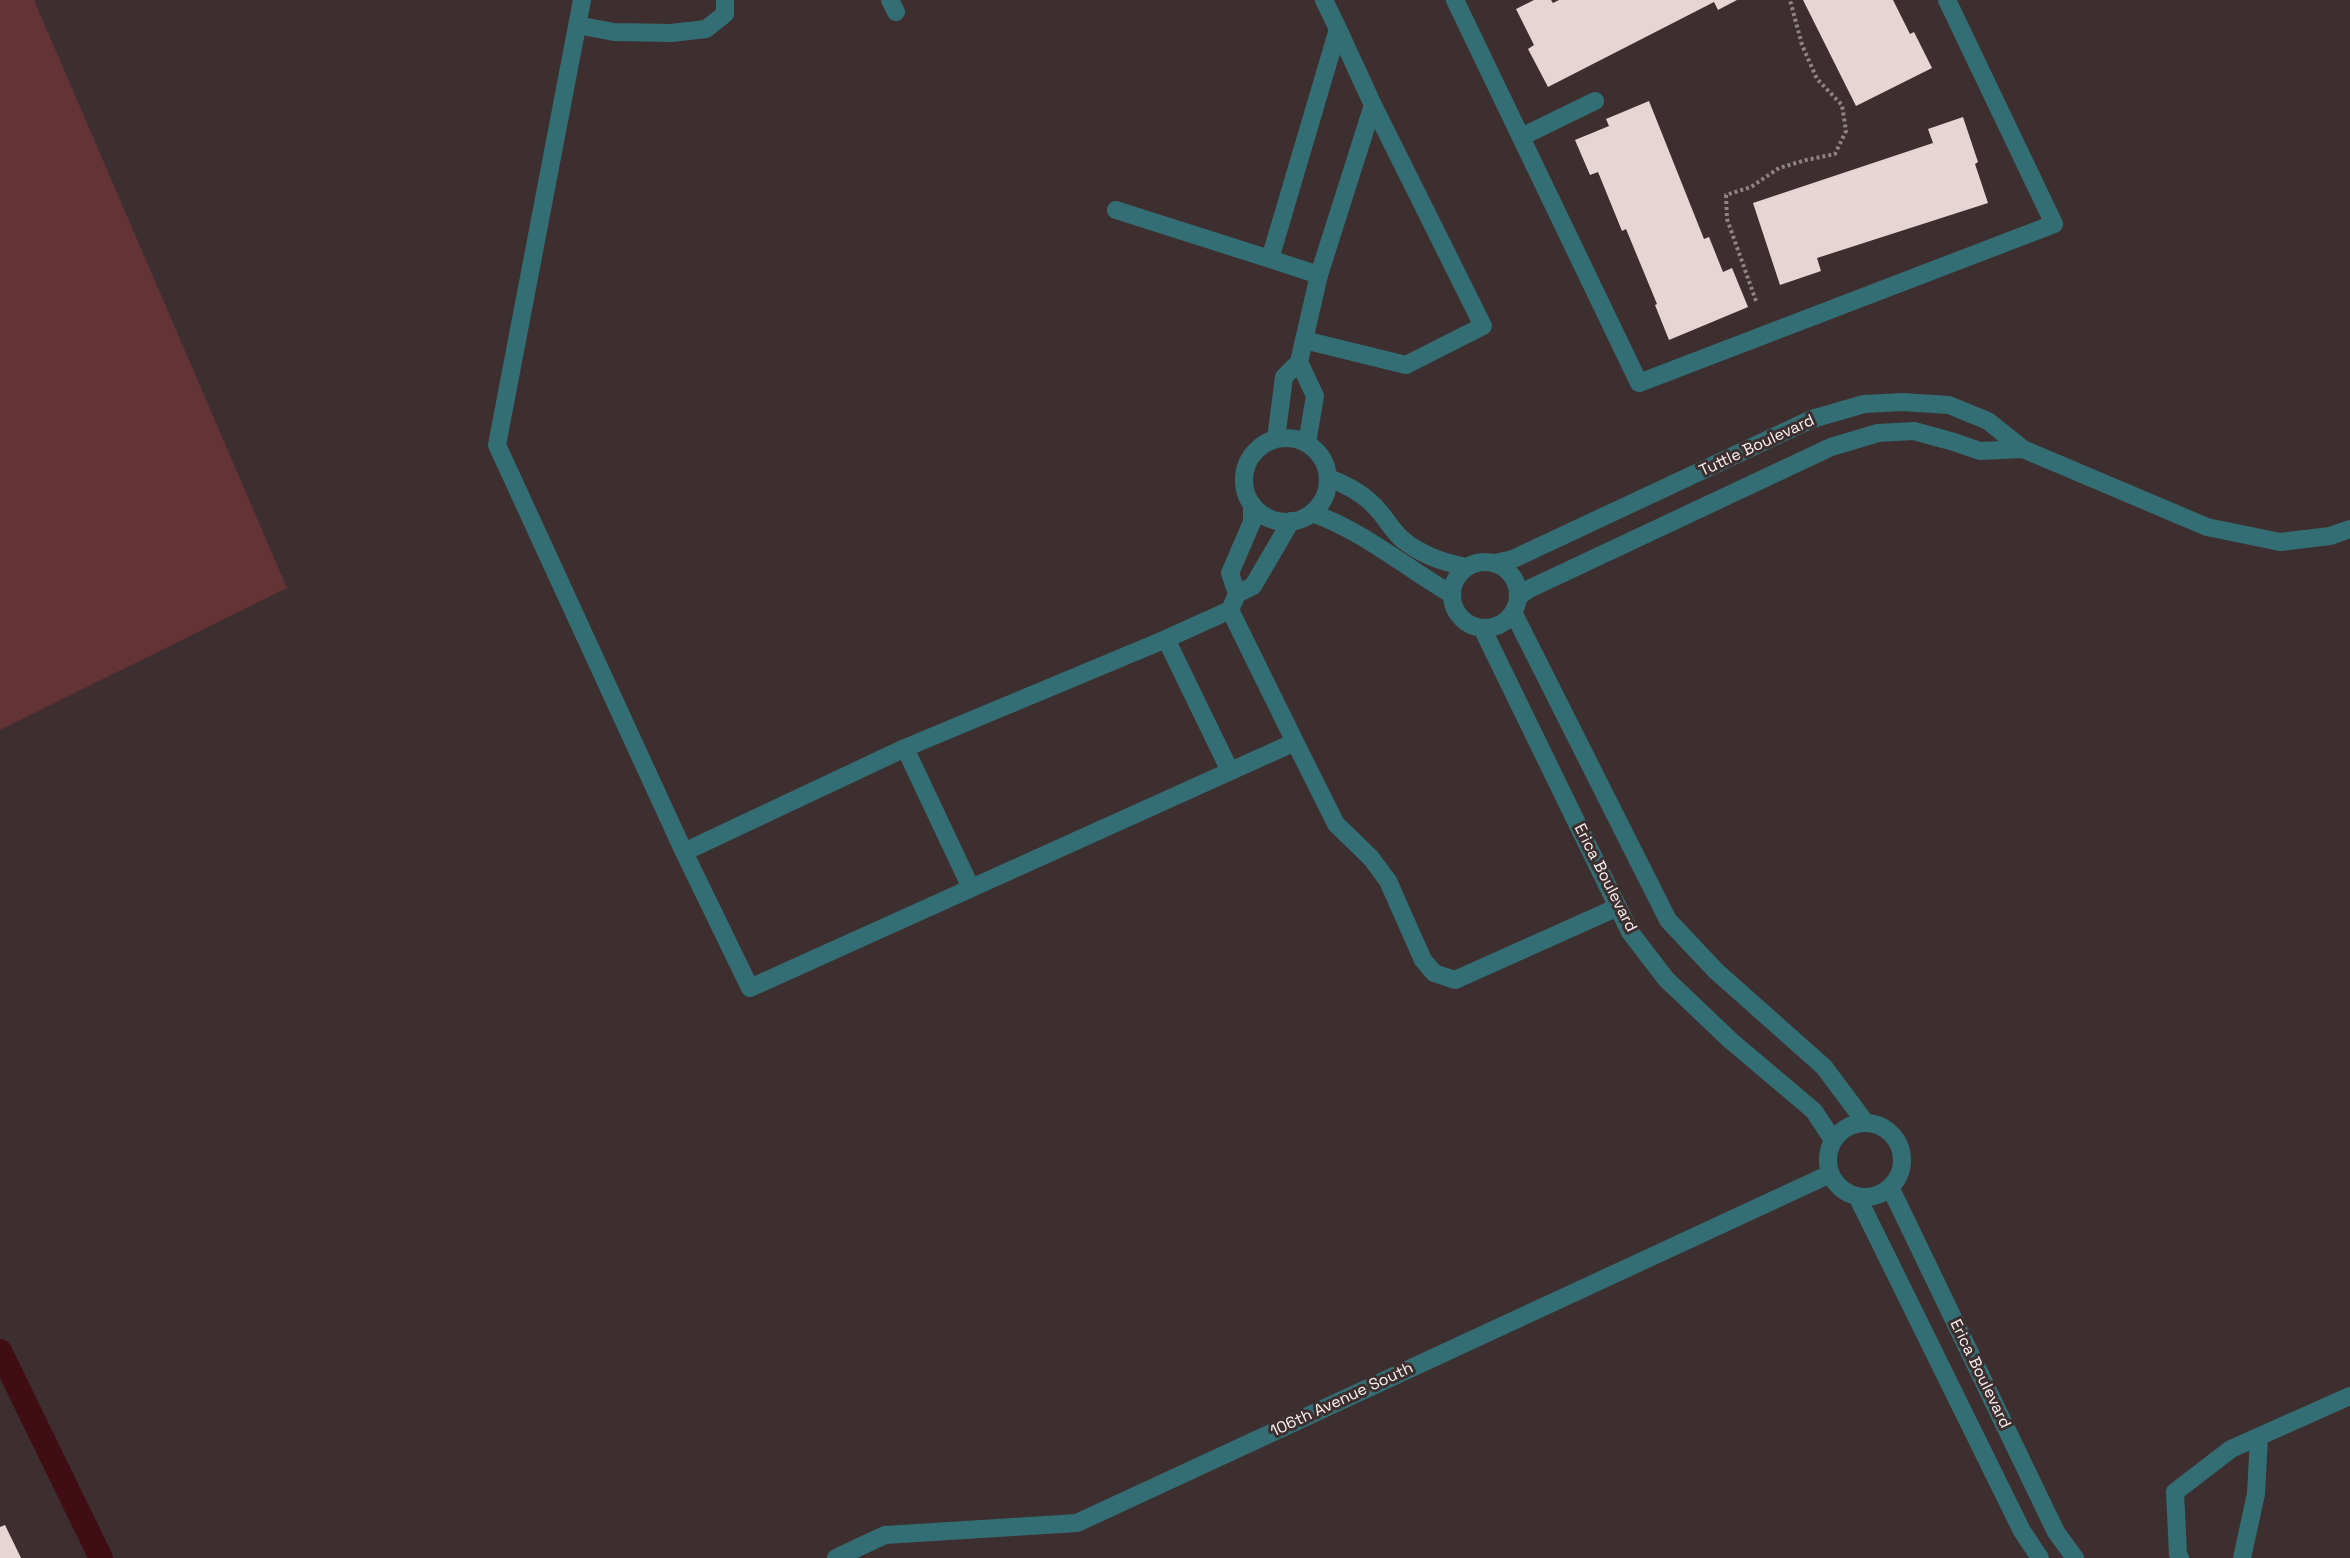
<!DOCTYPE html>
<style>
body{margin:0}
canvas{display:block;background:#3d2f2f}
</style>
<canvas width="2350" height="1558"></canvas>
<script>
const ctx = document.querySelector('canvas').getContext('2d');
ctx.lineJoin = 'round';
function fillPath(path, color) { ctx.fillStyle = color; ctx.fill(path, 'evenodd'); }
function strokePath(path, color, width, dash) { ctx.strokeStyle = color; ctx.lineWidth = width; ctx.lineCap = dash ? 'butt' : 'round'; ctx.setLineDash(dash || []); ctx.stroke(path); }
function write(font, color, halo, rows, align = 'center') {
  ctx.font = font + ' "Space Grotesk",sans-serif'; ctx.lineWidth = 6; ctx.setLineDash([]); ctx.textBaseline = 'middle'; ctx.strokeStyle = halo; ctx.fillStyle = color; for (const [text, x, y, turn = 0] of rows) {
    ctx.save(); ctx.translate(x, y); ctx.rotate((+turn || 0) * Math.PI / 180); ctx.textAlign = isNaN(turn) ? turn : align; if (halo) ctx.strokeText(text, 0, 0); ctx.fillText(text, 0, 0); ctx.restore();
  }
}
const green = new Path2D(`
 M0 0H34L287 588 0 730Z`);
const canal = new Path2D(`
 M0 1351 101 1558`);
const building = new Path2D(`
 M1534 0H1551L1553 3 1559 0H1737L1718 10 1714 2 1548 87 1528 49 1534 45 1516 9Z
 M1803 0H1893L1910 34 1914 32 1932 68 1856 106Z
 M1649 101 1704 239 1709 237 1723 272 1732 268 1748 307 1669 340 1655 305 1657 304 1626 229 1622 231 1598 172 1590 175 1575 140 1609 126 1606 119Z
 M1963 117 1978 162 1975 164 1988 203 1817 258 1821 271 1780 285 1753 203 1933 143 1928 129Z
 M5 1525 21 1558H0V1527Z`);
const path = new Path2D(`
 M1756 301 1727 219 1726 195 1751 187 1779 168 1806 160 1835 154 1846 131 1842 105 1817 79 1802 45 1790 0`);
const minor = new Path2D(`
 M582 0 497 445 684 852 750 988 1295 742 1230 610 1166 639 905 748 684 852
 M890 0 896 12
 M1324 0 1338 29
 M1455 0 1639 383 2054 224 1947 0
 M577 25 614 32 671 33 706 29 725 14V0
 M1521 137 1595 101
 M1116 210 1270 259
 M1304 340 1406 365 1483 326 1373 105
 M1299 362 1315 396 1307 443
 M1244 480a42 42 0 1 1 84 0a42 42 0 1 1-84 0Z
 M1276 439 1284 377 1299 362 1319 275 1373 105 1338 29 1270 259 1319 275
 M1328 478C1348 485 1365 494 1379 511 1387 520 1393 532 1403 540 1422 555 1442 562 1466 567
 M1312 513C1363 531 1405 567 1451 594
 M1452 595a33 33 0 1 1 66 0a33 33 0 1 1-66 0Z
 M1495 563 1513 559 1812 419 1864 404 1902 402 1949 405 1988 421 2023 449 2207 527 2280 542 2330 536 2350 529
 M1237 594 1230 573 1252 522V504
 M1518 597 1529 589 1831 447 1878 433 1914 431 1954 442 1980 451 2023 449
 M1230 610 1237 594 1253 586 1291 521
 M1513 612 1668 920 1716 971 1824 1067 1865 1122
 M1482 628 1630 932 1666 979 1730 1040 1814 1111 1833 1140
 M1166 639 1230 771
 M1295 742 1336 824 1371 858 1388 881 1423 960 1434 973 1455 980 1618 907
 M905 748 971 888
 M1828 1160a37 37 0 1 1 74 0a37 37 0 1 1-74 0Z
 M1890 1187 2056 1532 2075 1558
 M1857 1196 2022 1531 2040 1558
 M836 1558 885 1535 1077 1523 1830 1174
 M2180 1558 2178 1554 2175 1492 2231 1449 2350 1396
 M2242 1558 2256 1494 2259 1437`);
const streetNames = [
 ["Tuttle Boulevard",1757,446,-25],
 ["Erica Boulevard",1605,878,63],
 ["Erica Boulevard",1980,1374,64],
 ["106th Avenue South",1342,1400,-25]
];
fillPath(green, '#633335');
strokePath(canal, '#3f0d13', 24);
fillPath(building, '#e7d5d4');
strokePath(path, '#8f8383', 4, [3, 3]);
strokePath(minor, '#336e74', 18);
write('16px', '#fbf1f1', '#3d2f2f', streetNames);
</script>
